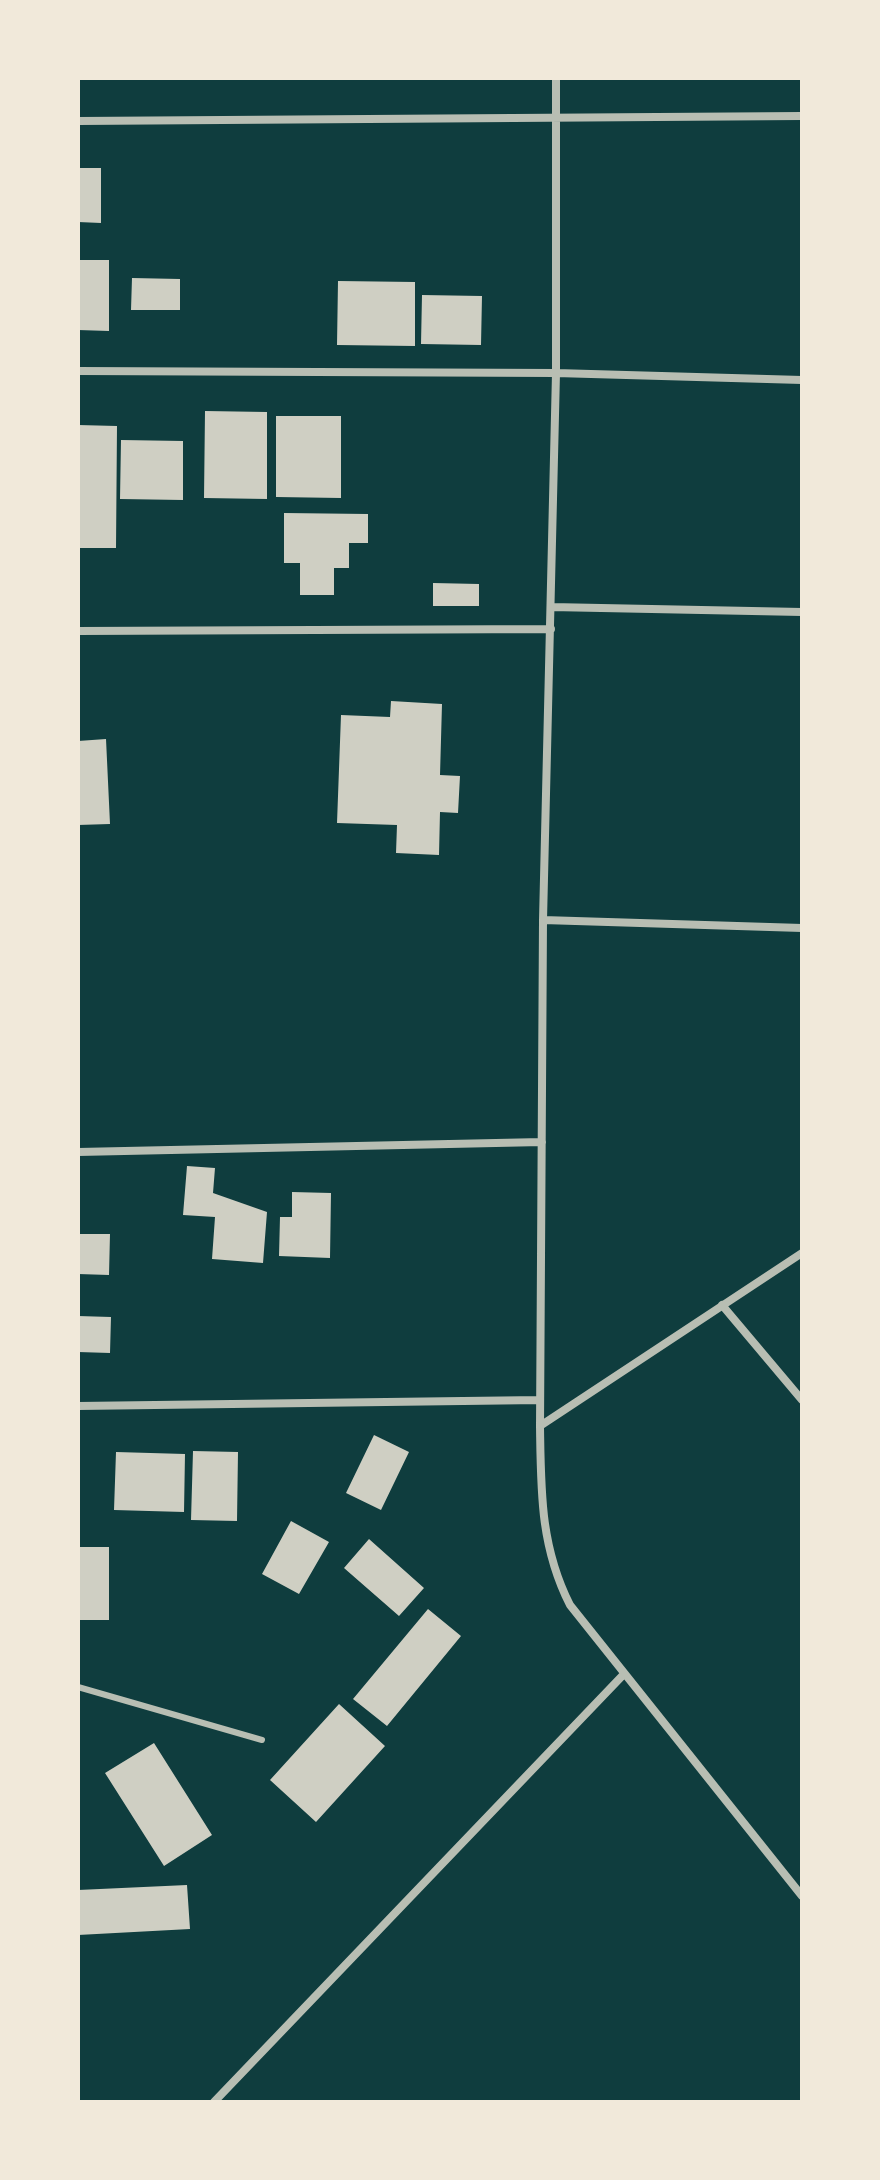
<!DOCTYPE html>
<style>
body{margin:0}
#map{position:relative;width:880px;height:2180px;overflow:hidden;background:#0f3d3e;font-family:"PT Serif",serif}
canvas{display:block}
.frame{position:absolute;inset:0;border:80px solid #f1e9da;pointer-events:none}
</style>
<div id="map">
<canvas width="880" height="2180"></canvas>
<div class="frame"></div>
</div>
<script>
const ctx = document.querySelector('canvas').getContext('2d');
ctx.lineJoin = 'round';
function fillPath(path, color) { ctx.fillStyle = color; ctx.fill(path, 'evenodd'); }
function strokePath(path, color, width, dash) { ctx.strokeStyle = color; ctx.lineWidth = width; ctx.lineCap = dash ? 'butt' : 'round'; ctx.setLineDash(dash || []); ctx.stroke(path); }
const building = new Path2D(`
 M78 168H101V223L78 222Z
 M78 260H109V331L78 330Z
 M132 278 180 279V310H131Z
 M338 281 415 282V346L337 345Z
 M422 295 482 296 481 345 421 344Z
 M205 411 267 412V499L204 498Z
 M276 416H341V498L276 497Z
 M78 425 117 426 116 548H78Z
 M121 440 183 441V500L120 499Z
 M284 513 368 514V543H349V568H334V595H300V563H284Z
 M433 583 479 584V606H433Z
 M391 701 442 704 440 775 460 776 458 813 440 812 439 855 396 853 397 825 337 823 341 715 390 717Z
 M106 739 110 824 78 825V741Z
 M187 1166 215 1168 213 1193 267 1212 263 1263 212 1259 215 1217 183 1215Z
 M292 1192 331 1193 330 1258 279 1256 280 1217H292Z
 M78 1234H110L109 1275 78 1274Z
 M78 1316 111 1317 110 1353 78 1352Z
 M374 1435 409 1452 381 1510 346 1493Z
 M193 1451 238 1452 237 1521 191 1520Z
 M116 1452 185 1454 184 1512 114 1510Z
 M291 1521 329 1542 299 1594 262 1574Z
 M369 1539 424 1588 399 1616 344 1568Z
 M78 1547H109V1620H78Z
 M428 1609 461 1636 387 1726 353 1699Z
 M339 1704 385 1746 316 1822 270 1780Z
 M154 1743 212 1835 164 1866 105 1773Z
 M187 1885 190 1929 78 1935V1890Z`);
const service = new Path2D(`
 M78 1687 262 1740`);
const minor = new Path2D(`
 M78 121 802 116
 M78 371 556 373 802 380
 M551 607 802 612
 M78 631 551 629
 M543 920 802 928
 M78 1152 542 1142
 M802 1253 540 1426C541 1490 540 1546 570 1605L802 1896
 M722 1305 802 1400
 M78 1406 540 1400
 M540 1426 543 920 556 373V78
 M214 2102 624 1674`);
fillPath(building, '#cfcfc3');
strokePath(service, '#b8beb3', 6);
strokePath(minor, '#b8beb3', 8);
</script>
